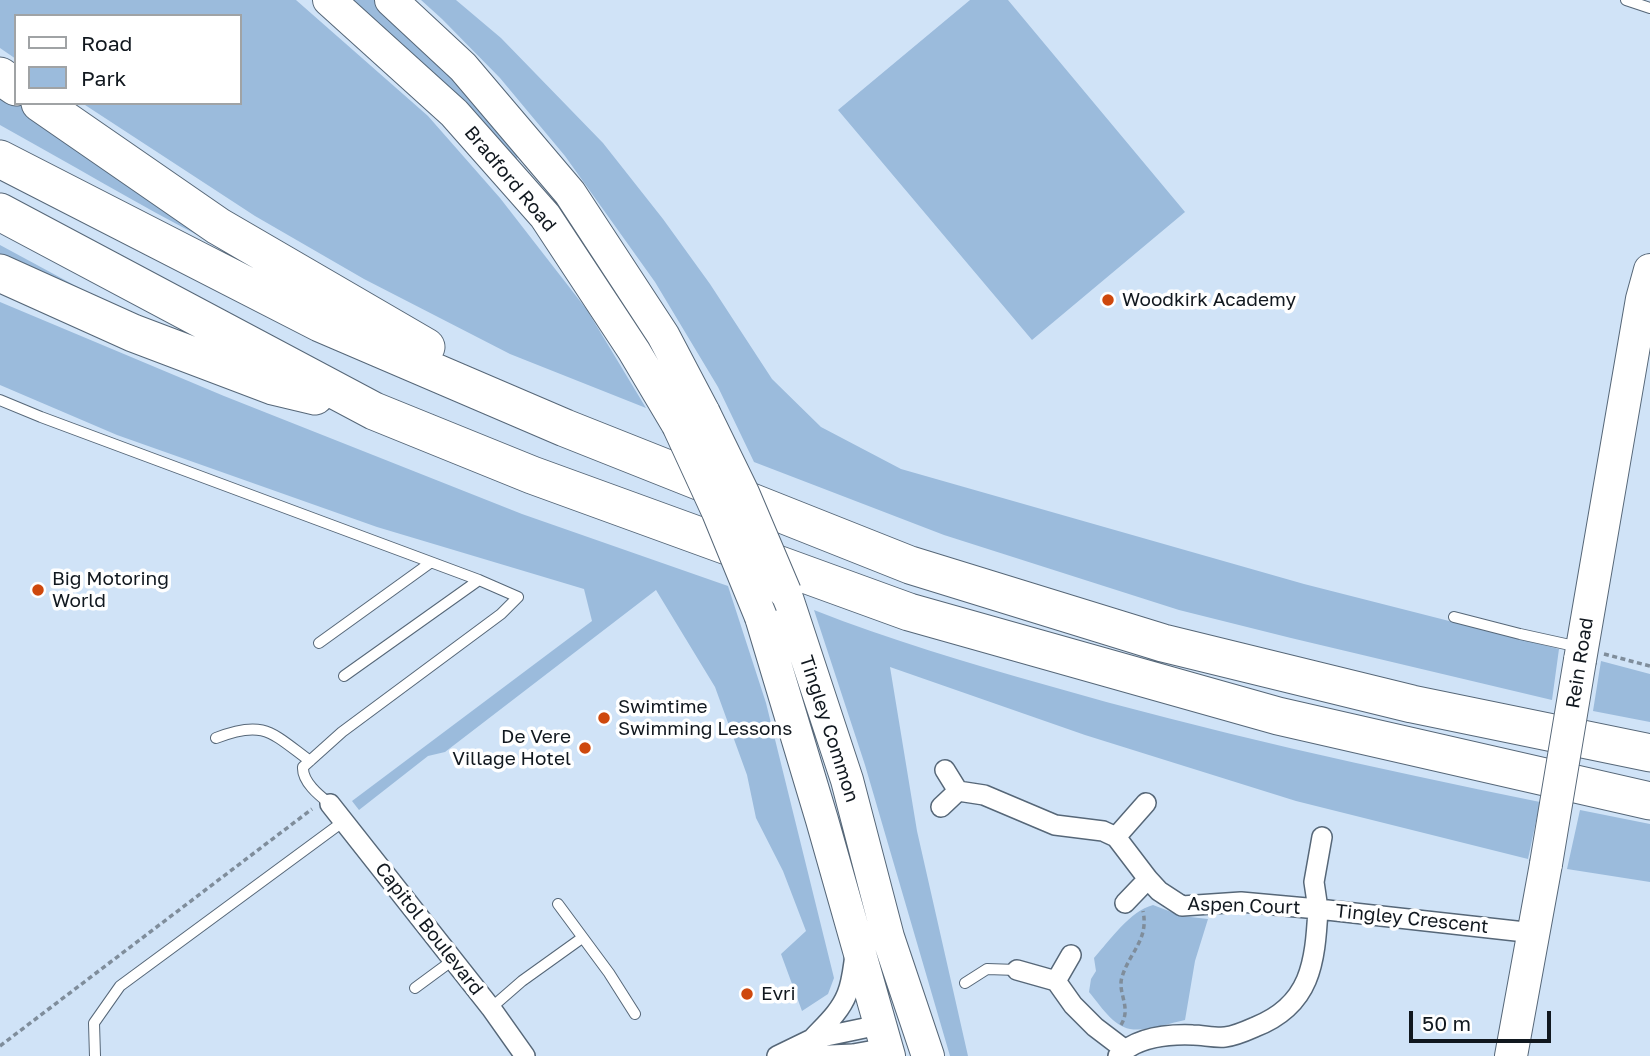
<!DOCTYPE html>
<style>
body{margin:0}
#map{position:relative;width:1650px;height:1056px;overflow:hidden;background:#d0e3f7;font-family:"Golos Text",sans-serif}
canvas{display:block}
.legend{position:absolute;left:14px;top:14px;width:228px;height:91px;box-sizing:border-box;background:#fff;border:2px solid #a0a3a5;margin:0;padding:9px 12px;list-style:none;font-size:21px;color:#11181f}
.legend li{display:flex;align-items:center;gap:14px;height:35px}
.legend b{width:35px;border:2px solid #a0a3a5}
.scale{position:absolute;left:1409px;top:1011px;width:142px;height:32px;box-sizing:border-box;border:4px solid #11181f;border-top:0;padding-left:9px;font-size:21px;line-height:24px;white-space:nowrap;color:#11181f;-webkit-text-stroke:5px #fff;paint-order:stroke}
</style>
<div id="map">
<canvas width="1650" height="1056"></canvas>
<ul class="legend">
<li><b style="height:9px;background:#fff"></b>Road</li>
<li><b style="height:19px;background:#9bbbdc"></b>Park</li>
</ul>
<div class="scale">50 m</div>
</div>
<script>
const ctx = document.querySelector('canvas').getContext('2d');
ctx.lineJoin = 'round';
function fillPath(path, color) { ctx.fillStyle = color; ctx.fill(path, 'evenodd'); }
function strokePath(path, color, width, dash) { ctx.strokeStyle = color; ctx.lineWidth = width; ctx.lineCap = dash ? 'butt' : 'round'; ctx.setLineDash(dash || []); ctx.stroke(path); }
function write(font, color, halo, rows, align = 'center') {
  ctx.font = font + ' "Golos Text",sans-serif'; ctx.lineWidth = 7; ctx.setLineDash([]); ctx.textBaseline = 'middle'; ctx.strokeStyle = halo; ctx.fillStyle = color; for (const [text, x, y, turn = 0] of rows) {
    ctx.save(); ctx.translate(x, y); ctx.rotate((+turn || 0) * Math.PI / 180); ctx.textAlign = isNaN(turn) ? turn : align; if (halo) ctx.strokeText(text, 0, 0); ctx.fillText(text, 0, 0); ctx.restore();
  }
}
const green = new Path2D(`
 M0 0H296L428 116 500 198 587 310 646 408 510 354 364 279 255 216 82 103H240V16H16V59L0 48Z
 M345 0H377L394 16 520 152 518 157 514 161Z
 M421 0H456L501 38 603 143 663 219 710 284 772 379 821 427 901 469 1304 584 1559 649 1552 700 1291 638 1179 610 944 535 754 462 718 387 655 282 565 156 500 78 442 19Z
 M970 0H1008L1185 212 1032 340 838 110Z
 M0 92 101 161 207 240C137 204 69 163 0 125Z
 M0 245 135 318 0 262Z
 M0 302 224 396 522 514 728 586 766 703 834 978 828 994 802 1011 781 954 806 931 783 871 756 818 747 775 715 687 656 590 445 752 428 756 359 810 352 801 592 621 584 589 377 527 117 435 0 385Z
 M814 610C890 640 968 663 1046 685 1209 732 1374 768 1540 802L1528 859 1296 801 1085 735 890 667 917 831 968 1056H950L865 765Z
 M1601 661 1650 674V722L1593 711Z
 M1580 810 1650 824V882L1567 869Z
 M1153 905 1182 916 1208 919 1195 961 1185 1020C1170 1023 1145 1032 1130 1029 1113 1026 1100 1005 1089 992L1091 979 1096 971 1094 958C1110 940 1130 911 1153 905Z`);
const path = new Path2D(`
 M1604 654 1650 666
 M1121 1025C1132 1007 1117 993 1122 977 1130 951 1149 940 1143 911
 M0 1046 312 809`);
const service = new Path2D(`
 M1626 0 1650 8
 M0 400 41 417 479 580 518 597 501 614 342 732 303 767C302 782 320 796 330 804
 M1454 617 1520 634 1579 647
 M319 643 430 563
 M344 676 479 580
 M216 738C264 719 272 733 310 761
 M558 904 609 973 635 1014
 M965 983 987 969 1017 970
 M415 988 453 960
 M491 1008 522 981 582 938
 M95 1056 94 1023 120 986 344 821`);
const minor = new Path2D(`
 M958 791 984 795 1055 825 1103 831 1116 837 1148 879 1159 891 1182 906 1241 902 1318 909 1314 882 1322 837
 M330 804 491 1008 525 1056
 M941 807 958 791 945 770
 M1116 837 1146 803
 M1125 903 1148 879
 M1017 970 1056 981 1071 955
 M1056 981 1073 1005 1095 1027 1124 1049
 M812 1039C825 1025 840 1012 847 994 852 982 853 968 855 955
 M777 1056 812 1039 879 1025
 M808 1056 853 1054 886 1048
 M1118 1056C1137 1037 1167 1034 1193 1035 1203 1035 1214 1038 1225 1037 1235 1036 1246 1031 1255 1027 1311 1005 1315 963 1318 909L1534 933`);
const primary = new Path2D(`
 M329 0 454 113 545 216 634 351 678 425
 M391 0 463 67 570 193 663 335 704 413
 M785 592 847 780 888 937 928 1056
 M761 617 822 820 889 1056
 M1580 660 1642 299 1650 270
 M1511 1056 1546 864`);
const motorway = new Path2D(`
 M0 76 16 87
 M40 103 218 226 426 347
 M0 159 320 323 565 428 910 565 1163 643 1412 704 1650 753
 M0 212 374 411 532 475 909 612 1278 716 1650 801
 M0 273 133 333 273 386 315 396`);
const primaryBridge = new Path2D(`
 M704 413 743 493 785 592
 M678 425 718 512 761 617
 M1546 864 1580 660`);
const markers = [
 [1108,300,7,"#ce480d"],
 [38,590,7,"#ce480d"],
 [604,718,7,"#ce480d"],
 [585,748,7,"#ce480d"],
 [747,994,7,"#ce480d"]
];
const streetNames = [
 ["Bradford Road",510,179,50],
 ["Rein Road",1580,663,-81],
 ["Tingley Common",829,729,72],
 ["Aspen Court",1244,906,2],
 ["Tingley Crescent",1412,919,6],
 ["Capitol Boulevard",429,929,52]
];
const poiNames = [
 ["Woodkirk Academy",1122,300],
 ["Big Motoring",52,579],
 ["World",52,601],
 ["Swimtime",618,707],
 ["Swimming Lessons",618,729],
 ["De Vere",571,737,"right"],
 ["Village Hotel",571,759,"right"],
 ["Evri",761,994]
];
fillPath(green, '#9bbbdc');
strokePath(service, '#566778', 12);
strokePath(minor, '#566778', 22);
strokePath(primary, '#566778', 34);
strokePath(motorway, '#566778', 39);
strokePath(path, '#7f8d9b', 3.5, [5, 3.5]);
strokePath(service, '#fff', 10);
strokePath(minor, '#fff', 19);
strokePath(primary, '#fff', 32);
strokePath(motorway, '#fff', 37);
strokePath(primaryBridge, '#566778', 34, []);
strokePath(primaryBridge, '#fff', 32);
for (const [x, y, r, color] of markers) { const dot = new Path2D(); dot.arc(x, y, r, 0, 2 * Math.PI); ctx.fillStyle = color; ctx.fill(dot); strokePath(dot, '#fff', 2.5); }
write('19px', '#11181f', '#fff', streetNames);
write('19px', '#11181f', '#fff', poiNames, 'left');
</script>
